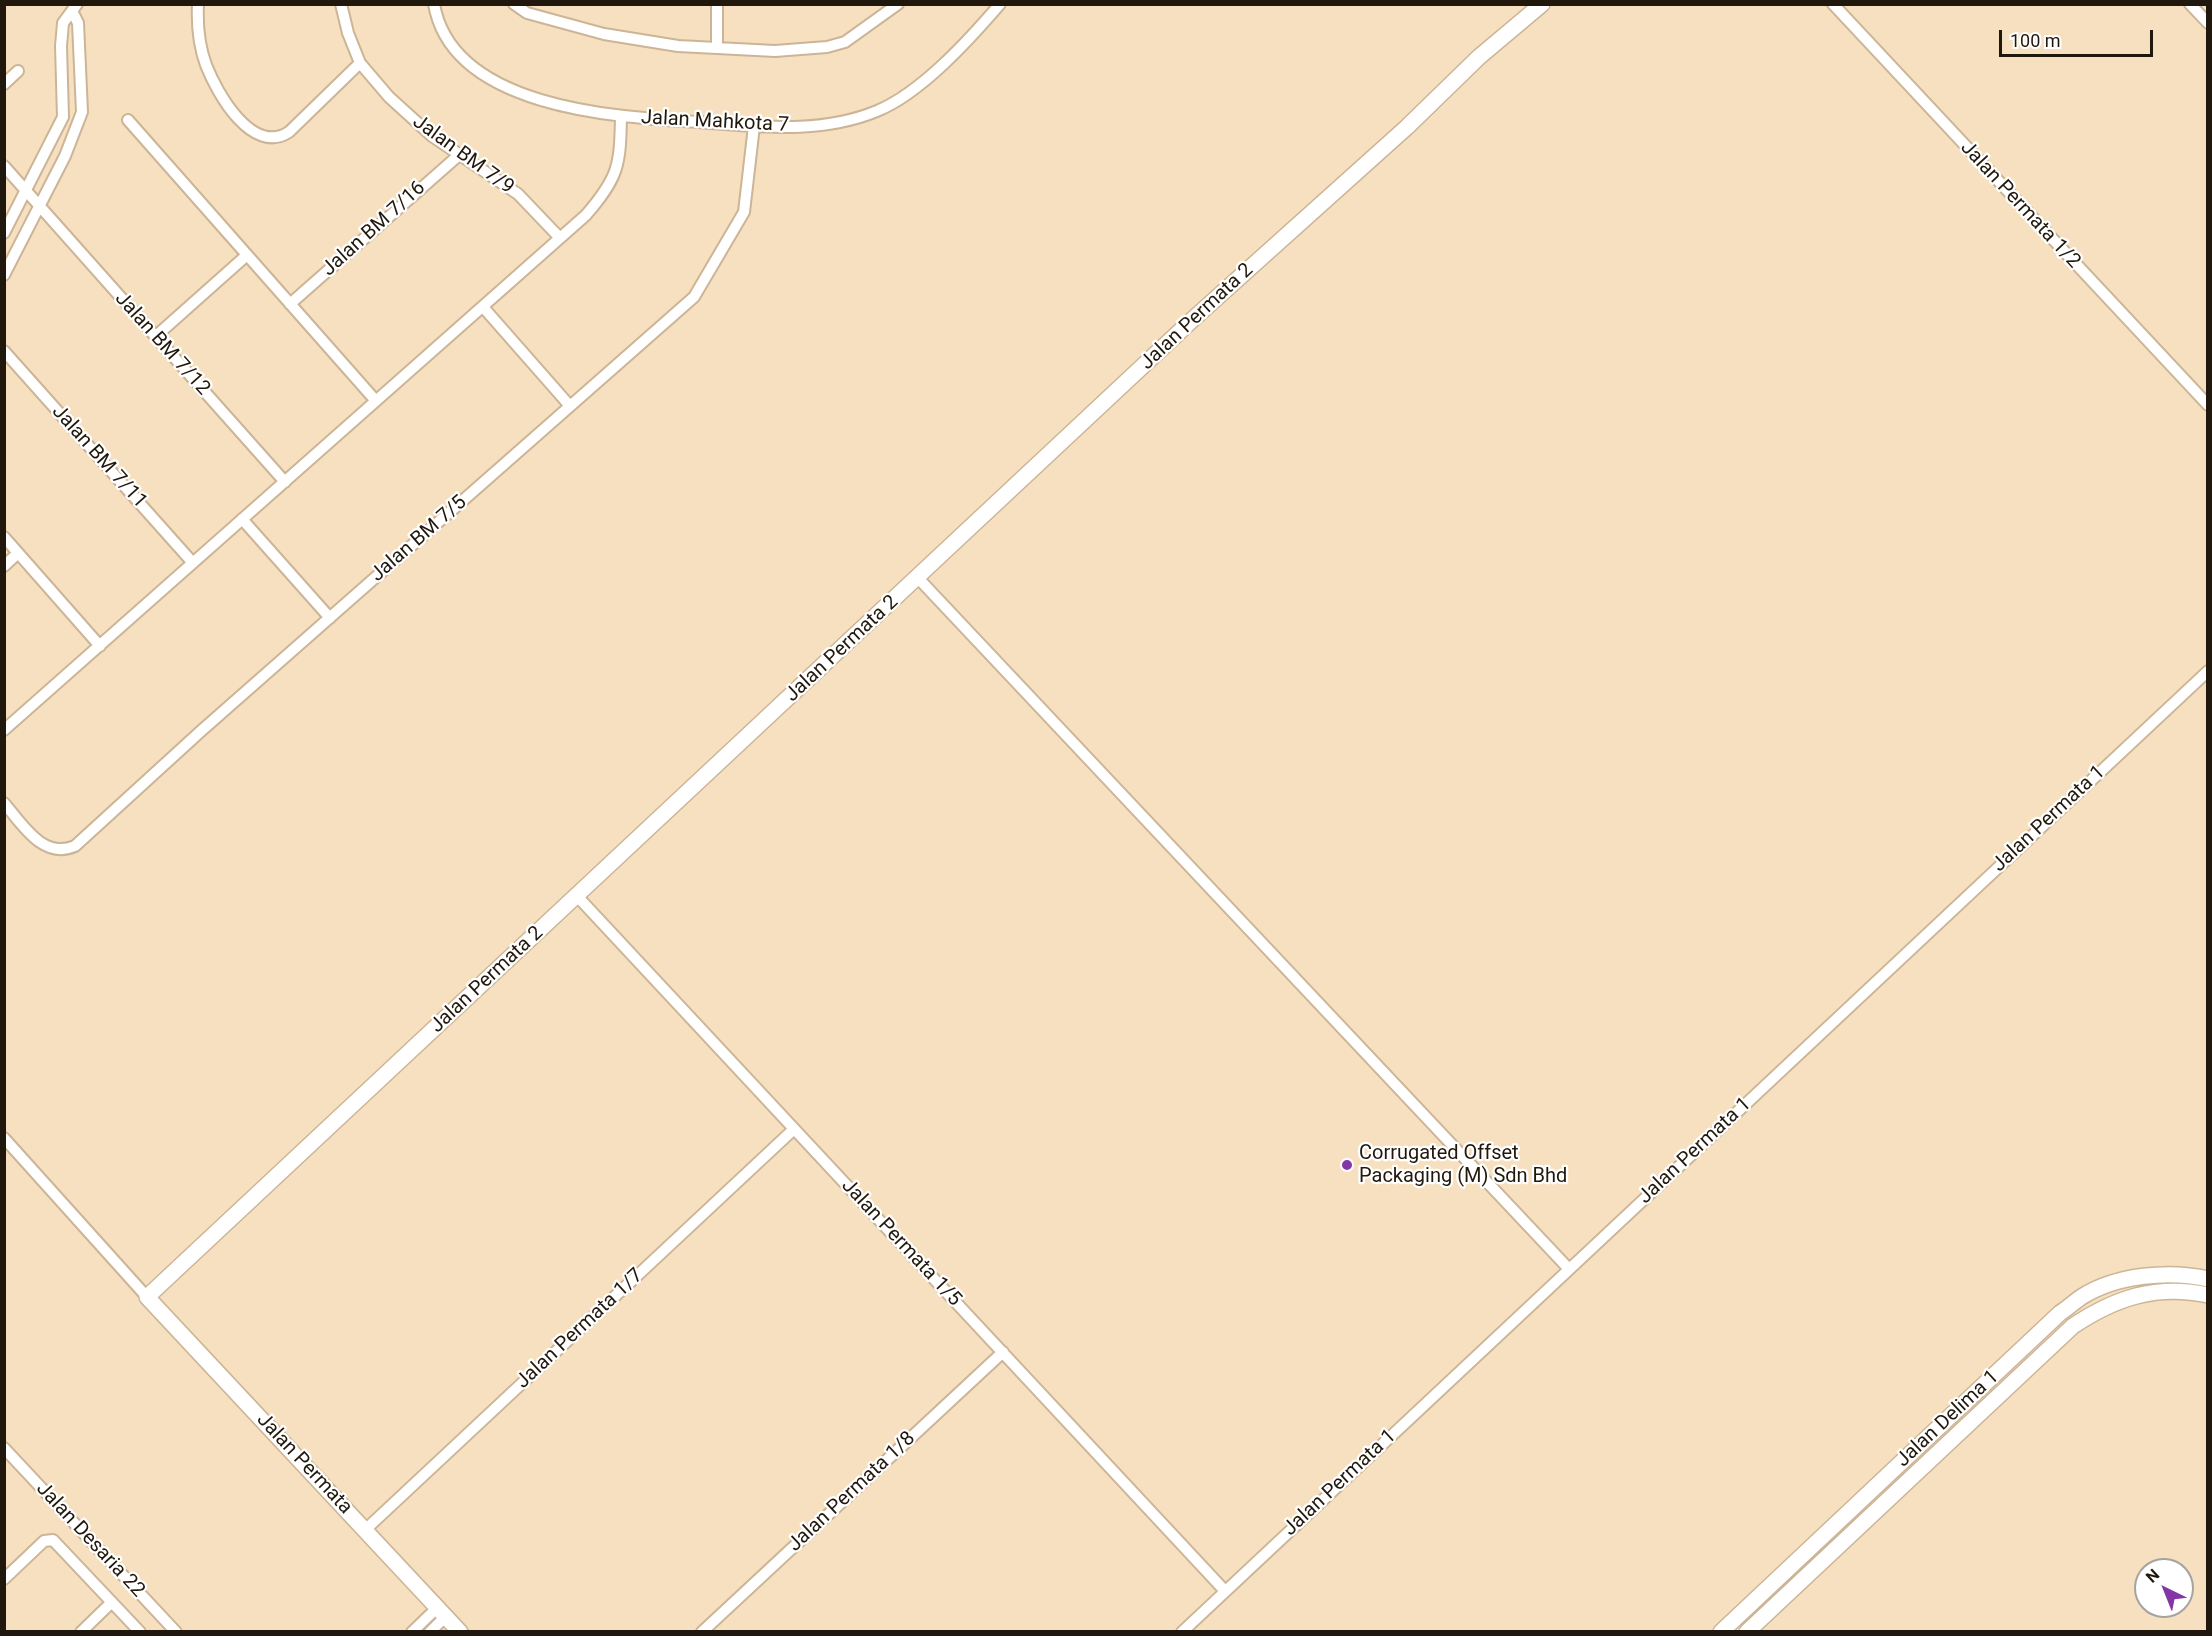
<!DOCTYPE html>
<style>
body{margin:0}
#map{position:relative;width:2212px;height:1636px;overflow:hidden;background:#f7e0c0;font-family:Roboto,sans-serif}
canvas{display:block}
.frame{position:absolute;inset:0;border:6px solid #20180c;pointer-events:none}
.north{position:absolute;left:2134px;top:1558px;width:60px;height:60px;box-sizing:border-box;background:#fff;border:2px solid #a6a39e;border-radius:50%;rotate:317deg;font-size:16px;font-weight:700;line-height:24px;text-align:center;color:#20180c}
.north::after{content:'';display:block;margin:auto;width:21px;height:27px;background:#8536a6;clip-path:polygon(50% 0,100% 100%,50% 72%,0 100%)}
.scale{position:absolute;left:1999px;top:30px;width:154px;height:27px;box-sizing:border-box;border:3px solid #20180c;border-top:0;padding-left:8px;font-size:18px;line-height:21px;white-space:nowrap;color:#20180c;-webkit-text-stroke:4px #fff;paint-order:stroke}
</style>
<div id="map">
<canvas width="2212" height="1636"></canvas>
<div class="frame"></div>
<div class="north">N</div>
<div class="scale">100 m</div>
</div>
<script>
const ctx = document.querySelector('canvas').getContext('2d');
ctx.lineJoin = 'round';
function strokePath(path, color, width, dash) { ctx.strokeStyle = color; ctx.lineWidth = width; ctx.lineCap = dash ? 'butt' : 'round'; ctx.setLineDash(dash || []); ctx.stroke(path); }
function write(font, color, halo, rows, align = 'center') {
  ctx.font = font + ' Roboto,sans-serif'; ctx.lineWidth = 4.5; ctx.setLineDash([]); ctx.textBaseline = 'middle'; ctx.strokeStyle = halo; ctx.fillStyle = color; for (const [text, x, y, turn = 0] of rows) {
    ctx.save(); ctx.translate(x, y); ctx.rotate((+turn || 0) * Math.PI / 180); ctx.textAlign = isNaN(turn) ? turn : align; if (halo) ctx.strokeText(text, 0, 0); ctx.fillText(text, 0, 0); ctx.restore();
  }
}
const street = new Path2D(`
 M198 4C197 24 199 46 206 65 217 93 252 156 289 132L360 63
 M341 4 348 33 360 63 389 97 432 136 518 194 560 238
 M434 4C452 108 615 117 697 122 758 126 819 135 877 111 921 93 969 40 1000 4
 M514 4 527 13 604 34 678 46 775 51 827 47 845 42 898 4
 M717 4V48
 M1833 4 2208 405
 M2190 4 2208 23
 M4 84 18 71
 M128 120 376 401
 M4 166 285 482
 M4 233 63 117 61 46 63 23 77 4
 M4 275 65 156 82 112 78 23 72 11
 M290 304 459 155
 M483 307 570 406
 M156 336 247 255
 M4 351 193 563
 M242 519 330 618
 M4 537 100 646
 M4 566 18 553
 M918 578 1569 1269
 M4 730 586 215C619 177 620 165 621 117
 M4 803C22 824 43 860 75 846L201 731 694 297 744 212 754 126
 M577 896 1225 1591
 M4 1138 147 1297
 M4 1448 176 1632
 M365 1530 794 1129
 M4 1579 44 1541 53 1540 140 1632
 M81 1632 112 1602
 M412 1632 438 1607
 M430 1632 446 1616
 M702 1632 1003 1352
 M1182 1632 2208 671`);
const secondary = new Path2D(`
 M460 1632 147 1297 1192 320 1407 127 1479 57 1542 4
 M1721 1632 2060 1313C2068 1308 2075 1301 2083 1296 2117 1275 2169 1270 2208 1279
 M1747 1632 2073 1326C2115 1298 2156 1284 2208 1295`);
const markers = [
 [1347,1165,6,"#8536a6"]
];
const streetNames = [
 ["Jalan Mahkota 7",715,122,3],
 ["Jalan BM 7/9",463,155,36],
 ["Jalan Permata 1/2",2020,205,47],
 ["Jalan BM 7/16",374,229,-42],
 ["Jalan Permata 2",1197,317,-43],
 ["Jalan BM 7/12",162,344,48],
 ["Jalan BM 7/11",99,457,48],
 ["Jalan BM 7/5",419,539,-41],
 ["Jalan Permata 2",842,649,-43],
 ["Jalan Permata 1",2049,819,-43],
 ["Jalan Permata 2",487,980,-43],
 ["Jalan Permata 1",1695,1151,-43],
 ["Jalan Permata 1/5",901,1243,47],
 ["Jalan Permata 1/7",580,1329,-43],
 ["Jalan Delima 1",1948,1419,-43],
 ["Jalan Permata",304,1464,47],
 ["Jalan Permata 1",1340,1483,-43],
 ["Jalan Permata 1/8",852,1492,-43],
 ["Jalan Desaria 22",90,1540,47]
];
const poiNames = [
 ["Corrugated Offset",1359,1154],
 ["Packaging (M) Sdn Bhd",1359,1177]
];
strokePath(street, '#ccb597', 14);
strokePath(secondary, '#ccb597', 18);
strokePath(street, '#fff', 10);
strokePath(secondary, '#fff', 15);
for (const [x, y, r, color] of markers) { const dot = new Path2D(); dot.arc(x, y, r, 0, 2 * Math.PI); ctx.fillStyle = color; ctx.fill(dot); strokePath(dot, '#fff', 2); }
write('20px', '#20180c', '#fff', streetNames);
write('20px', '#20180c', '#fff', poiNames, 'left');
</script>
